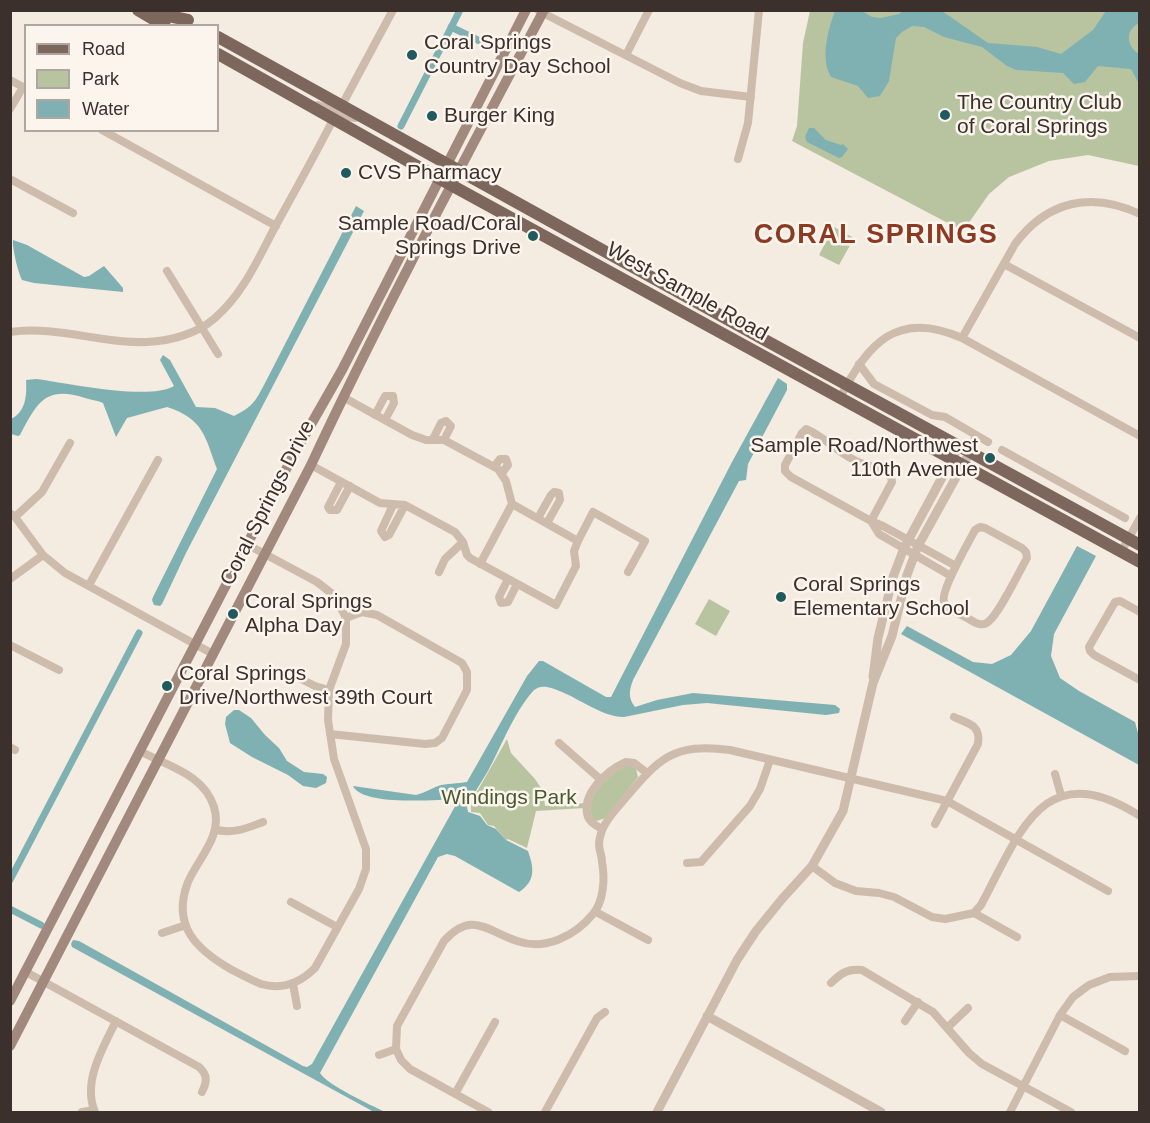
<!DOCTYPE html>
<style>
body{margin:0}
#map{position:relative;width:1150px;height:1123px;overflow:hidden;background:#f4ebe1;font-family:Helvetica,sans-serif}
canvas{display:block}
.frame{position:absolute;inset:0;border:12px solid #3b302b;pointer-events:none}
.legend{position:absolute;left:24px;top:24px;width:195px;height:108px;box-sizing:border-box;background:#fbf5ee;border:2px solid #aea6a0;margin:0;padding:8px 10px;list-style:none;font-size:18px;color:#3b302b}
.legend li{display:flex;align-items:center;gap:12px;height:30px}
.legend b{width:30px;border:2px solid #aea6a0}
</style>
<div id="map">
<canvas width="1150" height="1123"></canvas>
<div class="frame"></div>
<ul class="legend">
<li><b style="height:8px;background:#7d675c"></b>Road</li>
<li><b style="height:16px;background:#b8c4a0"></b>Park</li>
<li><b style="height:16px;background:#7fb0b2"></b>Water</li>
</ul>
</div>
<script>
const ctx = document.querySelector('canvas').getContext('2d');
ctx.lineJoin = 'round';
function fillPath(path, color) { ctx.fillStyle = color; ctx.fill(path, 'evenodd'); }
function strokePath(path, color, width, dash) { ctx.strokeStyle = color; ctx.lineWidth = width; ctx.lineCap = dash ? 'butt' : 'round'; ctx.setLineDash(dash || []); ctx.stroke(path); }
function write(font, color, halo, rows, align = 'center') {
  ctx.font = font + ' Helvetica,sans-serif'; ctx.lineWidth = 5; ctx.setLineDash([]); ctx.textBaseline = 'middle'; ctx.strokeStyle = halo; ctx.fillStyle = color; for (const [text, x, y, turn = 0] of rows) {
    ctx.save(); ctx.translate(x, y); ctx.rotate((+turn || 0) * Math.PI / 180); ctx.textAlign = isNaN(turn) ? turn : align; if (halo) ctx.strokeText(text, 0, 0); ctx.fillText(text, 0, 0); ctx.restore();
  }
}
const green = new Path2D(`
 M810 11H1139V166L1088 155 1049 161 1009 177 989 194 963 231 792 141 797 126 803 43Z
 M834 227 854 238 839 265 819 255Z
 M709 599 730 611 716 636 695 624Z
 M507 739 511 753 535 779 543 791 545 806 586 803 584 808 536 811 527 848 508 839 506 840 494 826 488 825 480 813 471 812V798L478 790Z
 M625 766H632L636 769 638 777 605 818 597 821 593 819C582 798 608 776 625 766Z`);
const water = new Path2D(`
 M835 11H862L872 17 881 18 899 14 903 11H942L988 43 1037 47 1061 54 1093 30 1106 11H1139V23C1125 30 1126 46 1139 54V116L1138 82 1131 69 1098 66 1085 82 1074 84 1063 73 1016 70 1007 66 982 47 944 37 924 27 912 26 902 32 896 38 889 81 880 96 868 98 858 86 831 77C820 58 828 30 835 11Z
 M809 128H814L826 140 841 145 843 144 848 149 842 157 839 158 807 142 805 137Z
 M356 206 364 211 186 553 162 604 160 606 154 605 152 600 153 597 217 469C205 437 204 419 167 407L127 418 116 437 103 403C97 400 91 400 85 398 45 385 37 403 20 435L18 436 11 434V419C26 412 27 395 26 380L36 379C67 383 149 401 174 386L160 360 163 355 170 360 196 407 215 408 234 416C252 407 255 402 264 385Z
 M13 240 27 245 84 277 89 276 104 266 123 288V292L34 283 22 280C18 272 12 247 13 240Z
 M778 378 787 384V390L748 464 746 480 739 481 633 680C629 691 628 698 635 707L657 700 693 693 835 705 840 709 839 713 826 715 707 703 683 705 624 717C599 717 574 693 547 687 542 686 538 687 534 690 514 712 502 745 488 771 481 783 473 794 467 807L468 812 480 816 487 825 496 829 506 840 528 851C534 868 536 881 519 892L455 856 447 854 438 857 320 1073C327 1085 371 1105 385 1112H374L72 947 71 944 73 940 79 941 303 1066 307 1067 312 1064 458 801 456 799C435 800 362 806 353 786L416 795C424 793 430 789 438 786 446 783 458 784 467 782L527 676 539 661H543L606 697H611L732 462Z
 M1077 546 1096 556 1054 634 1051 656 1060 678 1079 691 1135 722 1139 737V765L901 634 907 626 973 662 992 664 1011 655 1031 631Z
 M234 710H239L251 718 265 735 279 748 287 761 304 772 323 774 327 777 326 783 316 788 303 786 288 775 252 757 230 743 225 724 226 717Z`);
const canal = new Path2D(`
 M451 27 490 46
 M401 126 460 10
 M10 880 139 633
 M10 909 41 925`);
const minor = new Path2D(`
 M539 11 680 83 701 91 751 97
 M626 55 649 10
 M10 80 25 88
 M318 105 333 110 342 105 393 10
 M10 109 23 87
 M102 130 276 226
 M738 159 748 123 759 10
 M10 179 73 213
 M1004 264 1140 338
 M167 271 218 354
 M10 332C56 325 102 344 147 342 170 341 197 334 215 318 243 294 258 259 275 227 295 191 315 155 334 118L341 115 355 118
 M962 338 1140 436
 M859 364 874 384 932 415 945 417 988 442
 M343 397 412 435 426 440H444L498 469 506 481 512 504 578 541 593 512 645 541 628 572
 M840 398C867 344 897 309 962 338L1015 244C1047 201 1091 191 1140 214
 M375 415 385 396H393L394 403 385 420
 M433 439 441 423 446 421 451 426 444 440
 M1002 450 1125 518
 M970 452 976 435
 M311 465 380 503 405 505 455 532 463 542 467 555 470 558 556 605 576 566 574 551 578 541
 M494 467 500 459H506L508 465 502 473
 M341 482 328 507 330 510H337L350 486
 M393 505 381 531 385 537 389 535 405 505
 M10 513 15 517 43 555 65 573 213 654
 M15 517 42 492 70 443
 M538 518 551 495 554 492 559 493 560 500 547 523
 M871 521 892 482C891 468 869 467 858 462 839 454 824 436 806 429L802 433 785 465V471L791 477 871 521 883 526 956 566
 M871 521 879 534 951 576
 M980 527 985 528 1022 548 1026 552 1027 558C1019 572 999 614 988 622 981 628 973 621 967 618 960 614 947 610 944 602 940 591 969 542 975 530Z
 M1121 552 1140 518
 M480 564 512 504
 M439 572 445 559 463 542
 M10 579 43 555
 M508 579 499 597 501 603 508 602 517 584
 M89 585 158 460
 M1140 612 1120 601 1115 602 1089 647 1090 651 1094 655 1140 680
 M10 645 59 670
 M299 678 315 686 329 690
 M330 734 425 744 435 743 442 738 467 690V672L462 663 377 615 362 612 346 618
 M559 743 600 779
 M10 747 15 750
 M140 751C167 766 204 774 214 807 223 836 199 857 188 882 171 926 197 950 232 970 242 975 251 980 261 984 282 990 300 983 315 968L359 889 366 869V849L334 759 328 720 329 690 346 644V618L335 596 317 582 248 545
 M1055 774 1061 795
 M935 824 978 744C981 725 969 724 954 717
 M602 829C597 826 590 823 588 817 580 794 608 770 626 762L634 763 647 773
 M217 830C234 834 247 828 263 822
 M687 863 701 862 750 806 760 789 770 760
 M812 866 835 883 856 891 879 893 894 897 932 917 945 919 974 913
 M291 902 337 927
 M596 912 648 940
 M974 913 981 905C1020 833 1043 754 1140 816
 M974 913 1017 937
 M162 933 186 925
 M26 972 199 1067C208 1075 207 1082 202 1092
 M831 983C842 972 848 969 862 970L933 1012 969 1053 982 1064 1071 1112
 M293 984 297 1006
 M1060 1015 1125 1051
 M905 1021 918 1002
 M948 1027 968 1008
 M379 1055 396 1049
 M455 1094 495 1022
 M82 1112 94 1110
 M95 1112C82 1082 103 1048 116 1021
 M488 1112 410 1069 401 1060 396 1049 397 1026 444 941C472 910 487 931 517 941 545 951 575 936 593 914 604 901 605 878 602 862 602 856 599 850 599 844 600 826 612 814 623 801 658 760 672 742 730 750L947 801 1108 891
 M545 1112 597 1018 605 1012
 M1010 1112 1060 1015 1073 997 1089 985 1110 977 1140 976`);
const tertiary = new Path2D(`
 M873 677 878 638 893 577 904 548 959 446
 M707 1016 881 1112
 M657 1112 737 960 756 931 782 899 812 866 843 811 873 683 892 636 907 575 918 546 970 452`);
const secondary = new Path2D(`
 M10 1001 293 456 342 370 526 10
 M10 1046 311 465C383 311 464 161 544 10`);
const primary = new Path2D(`
 M138 10 165 26
 M147 15 159 14 188 20
 M218 37 763 339 1140 545
 M218 54 440 179 1140 562`);
const markers = [
 [412,55,6,"#1f5a5e"],
 [945,115,6,"#1f5a5e"],
 [432,116,6,"#1f5a5e"],
 [346,173,6,"#1f5a5e"],
 [533,236,6,"#1f5a5e"],
 [990,458,6,"#1f5a5e"],
 [781,597,6,"#1f5a5e"],
 [233,614,6,"#1f5a5e"],
 [167,686,6,"#1f5a5e"]
];
const poiNames = [
 ["Coral Springs",424,43],
 ["Country Day School",424,67],
 ["The Country Club",957,103],
 ["of Coral Springs",957,127],
 ["Burger King",444,116],
 ["CVS Pharmacy",358,173],
 ["Sample Road/Coral",521,224,"right"],
 ["Springs Drive",521,248,"right"],
 ["Sample Road/Northwest",978,446,"right"],
 ["110th Avenue",978,470,"right"],
 ["Coral Springs",793,585],
 ["Elementary School",793,609],
 ["Coral Springs",245,602],
 ["Alpha Day",245,626],
 ["Coral Springs",179,674],
 ["Drive/Northwest 39th Court",179,698]
];
const streetNames = [
 ["West Sample Road",687,292,29],
 ["Coral Springs Drive",268,503,-63]
];
const parkNames = [
 ["Windings Park",509,798]
];
const districtNames = [
 ["CORAL SPRINGS",876,236]
];
fillPath(green, '#b8c4a0');
fillPath(water, '#7fb0b2');
strokePath(canal, '#7fb0b2', 7);
strokePath(minor, '#cdbbac', 8);
strokePath(tertiary, '#cdbbac', 9);
strokePath(secondary, '#a18a7d', 10);
strokePath(primary, '#7d675c', 12);
for (const [x, y, r, color] of markers) { const dot = new Path2D(); dot.arc(x, y, r, 0, 2 * Math.PI); ctx.fillStyle = color; ctx.fill(dot); strokePath(dot, '#fbf5ee', 2); }
write('21px', '#3b302b', '#fbf5ee', poiNames, 'left');
write('21px', '#3b302b', '#fbf5ee', streetNames);
write('21px', '#4a5a2e', '#fbf5ee', parkNames);
ctx.letterSpacing = '1.5px';
write('bold 27px', '#8c3b22', '#fbf5ee', districtNames);
ctx.letterSpacing = '0px';
</script>
